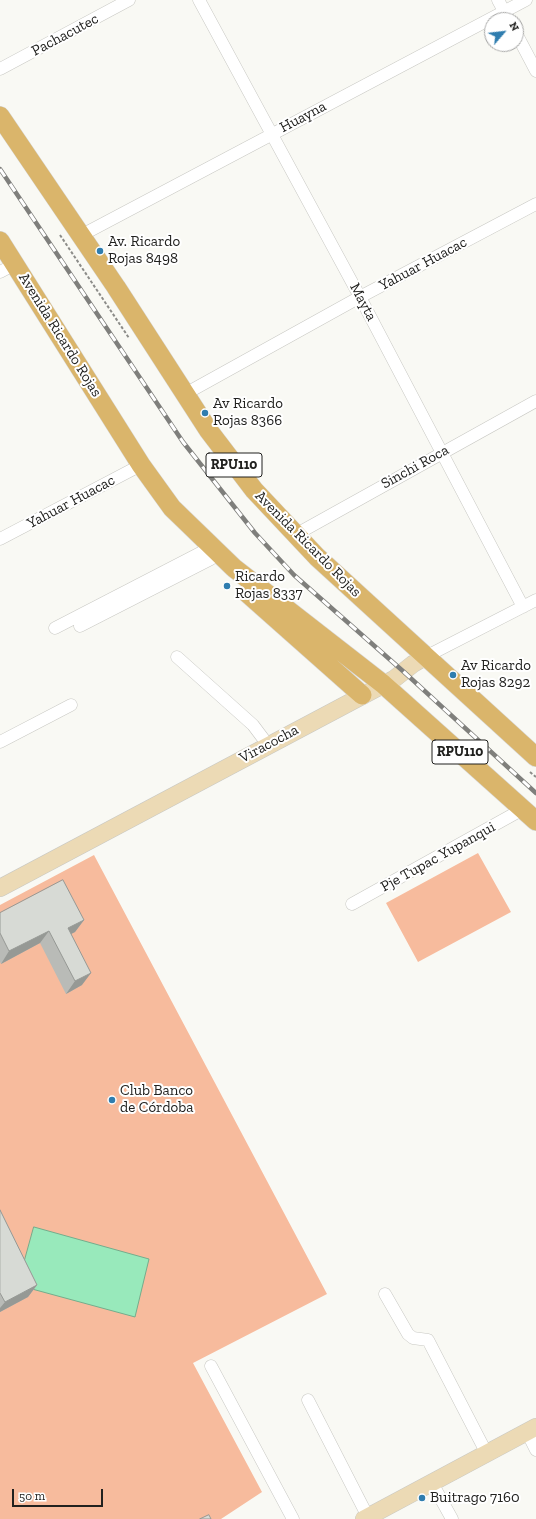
<!DOCTYPE html>
<meta charset="utf-8">
<style>
body{margin:0}
#map{position:relative;width:536px;height:1519px;overflow:hidden;background:#f9f9f4;font-family:"Zilla Slab",serif}
canvas{display:block}
.north{position:absolute;left:484px;top:12px;width:40px;height:40px;box-sizing:border-box;background:#fff;border:1px solid #a6a6a5;border-radius:50%;rotate:62deg;font-size:11px;font-weight:700;line-height:16px;text-align:center;color:#21211f}
.north::after{content:'';display:block;margin:auto;width:14px;height:18px;background:#2f7daf;clip-path:polygon(50% 0,100% 100%,50% 72%,0 100%)}
.scale{position:absolute;left:12px;top:1489px;width:91px;height:18px;box-sizing:border-box;border:2px solid #21211f;border-top:0;padding-left:5px;font-size:12px;line-height:14px;white-space:nowrap;color:#21211f;-webkit-text-stroke:3px #fff;paint-order:stroke}
</style>
<div id="map">
<canvas width="536" height="1519"></canvas>
<div class="north">N</div>
<div class="scale">50 m</div>
</div>
<script>
const ctx = document.querySelector('canvas').getContext('2d');
ctx.lineJoin = 'round';
function fillPath(path, color) { ctx.fillStyle = color; ctx.fill(path, 'evenodd'); }
function strokePath(path, color, width, dash) { ctx.strokeStyle = color; ctx.lineWidth = width; ctx.lineCap = dash ? 'butt' : 'round'; ctx.setLineDash(dash || []); ctx.stroke(path); }
function write(font, color, halo, rows, align = 'center') {
  ctx.font = font + ' "Zilla Slab",serif'; ctx.lineWidth = 4; ctx.setLineDash([]); ctx.textBaseline = 'middle'; ctx.strokeStyle = halo; ctx.fillStyle = color; for (const [text, x, y, turn = 0] of rows) {
    ctx.save(); ctx.translate(x, y); ctx.rotate((+turn || 0) * Math.PI / 180); ctx.textAlign = isNaN(turn) ? turn : align; if (halo) ctx.strokeText(text, 0, 0); ctx.fillText(text, 0, 0); ctx.restore();
  }
}
const green = new Path2D(`
 M478 853 511 912 418 962 386 903Z
 M94 855 327 1294 193 1363 262 1492 221 1519H0V905Z`);
const water = new Path2D(`
 M34 1227 149 1259 135 1317 32 1289 22 1270Z`);
const path = new Path2D(`
 M60 235 129 338
 M530 772 536 777`);
const minor = new Path2D(`
 M199 0 360 297 523 607
 M498 0 509 20
 M516 33 536 71
 M0 69 129 0
 M80 236 526 0
 M0 272 15 264
 M185 394 360 297 536 204
 M295 535 536 401
 M0 539 141 465
 M80 626 211 559
 M55 628 204 551
 M177 657 253 725 268 745
 M425 657 536 600
 M0 742 71 705
 M352 904 523 809
 M385 1294 408 1334 413 1338 428 1340 487 1454
 M211 1366 293 1519
 M308 1400 368 1517
 M527 1432 536 1450
 M432 1483 452 1519`);
const secondary = new Path2D(`
 M0 888 394 679 413 664 425 657
 M364 1519 536 1427`);
const primary = new Path2D(`
 M0 116 116 287 209 431 254 490 317 557 536 757
 M0 241 141 465 172 508 234 568 383 684 536 821
 M247 593 362 695`);
const rail = new Path2D(`
 M0 169 183 442 255 533 294 575 404 672 536 793`);
const wall = new Path2D(`
 M0 913 84 920 75 932 71 934 82 985 66 994 40 943 1 964 0 962Z
 M0 1210 37 1285 28 1297 0 1312Z`);
const shadedWall = new Path2D(`
 M84 920 75 932 59 940 68 928Z
 M49 931 40 943 1 964 9 951Z
 M91 973 82 985 66 994 75 981Z
 M37 1285 28 1297 0 1312V1308L5 1302Z`);
const building = new Path2D(`
 M63 880 84 920 68 928 91 973 75 981 49 931 9 951 0 933V913Z
 M0 1210 37 1285 5 1302 0 1293Z
 M209 1515 211 1519H200Z`);
const markers = [
 [100,251,4,"#2f7daf"],
 [205,413,4,"#2f7daf"],
 [227,586,4,"#2f7daf"],
 [453,675,4,"#2f7daf"],
 [112,1100,4,"#2f7daf"],
 [422,1498,4,"#2f7daf"]
];
const shields = [
 [234,465,56],
 [460,752,56]
];
const shieldNames = [
 ["RPU110",234,465],
 ["RPU110",460,752]
];
const streetNames = [
 ["Pachacutec",65,35,-28],
 ["Huayna",303,117,-28],
 ["Yahuar Huacac",423,264,-28],
 ["Mayta",363,302,62],
 ["Avenida Ricardo Rojas",60,335,58],
 ["Sinchi Roca",415,467,-29],
 ["Yahuar Huacac",71,502,-28],
 ["Avenida Ricardo Rojas",308,544,45],
 ["Viracocha",269,744,-28],
 ["Pje Tupac Yupanqui",438,857,-29]
];
const poiNames = [
 ["Av. Ricardo",108,242],
 ["Rojas 8498",108,259],
 ["Av Ricardo",213,404],
 ["Rojas 8366",213,421],
 ["Ricardo",235,577],
 ["Rojas 8337",235,594],
 ["Av Ricardo",461,666],
 ["Rojas 8292",461,683],
 ["Club Banco",120,1091],
 ["de Córdoba",120,1108],
 ["Buitrago 7160",430,1498]
];
fillPath(green, '#f7bb9d');
fillPath(water, '#98e9bb');
strokePath(water, '#74ad8c', 1);
strokePath(minor, '#c8c8c3', 13);
strokePath(secondary, '#c8c8c3', 18);
strokePath(primary, '#d7d7d7', 20);
strokePath(path, '#8c8c89', 2, [3, 2]);
strokePath(minor, '#fff', 12);
strokePath(secondary, '#ecdab5', 17);
strokePath(primary, '#dab56b', 19);
strokePath(rail, '#7f7f7c', 4.5);
strokePath(rail, '#fff', 3, [9]);
fillPath(wall, '#b9bbb7');
fillPath(shadedWall, '#969995');
fillPath(building, '#d7dad5');
strokePath(building, '#969995', 1);
for (const [x, y, r, color] of markers) { const dot = new Path2D(); dot.arc(x, y, r, 0, 2 * Math.PI); ctx.fillStyle = color; ctx.fill(dot); strokePath(dot, '#fff', 1.5); }
for (const [x, y, w] of shields) { const box = new Path2D(); box.roundRect(x - w / 2, y - 12, w, 24, 3); ctx.fillStyle = '#fff'; ctx.fill(box); strokePath(box, '#21211f', 1); }
write('bold 14px', '#21211f', null, shieldNames);
write('15px', '#21211f', '#fff', streetNames);
write('15px', '#21211f', '#fff', poiNames, 'left');
</script>
